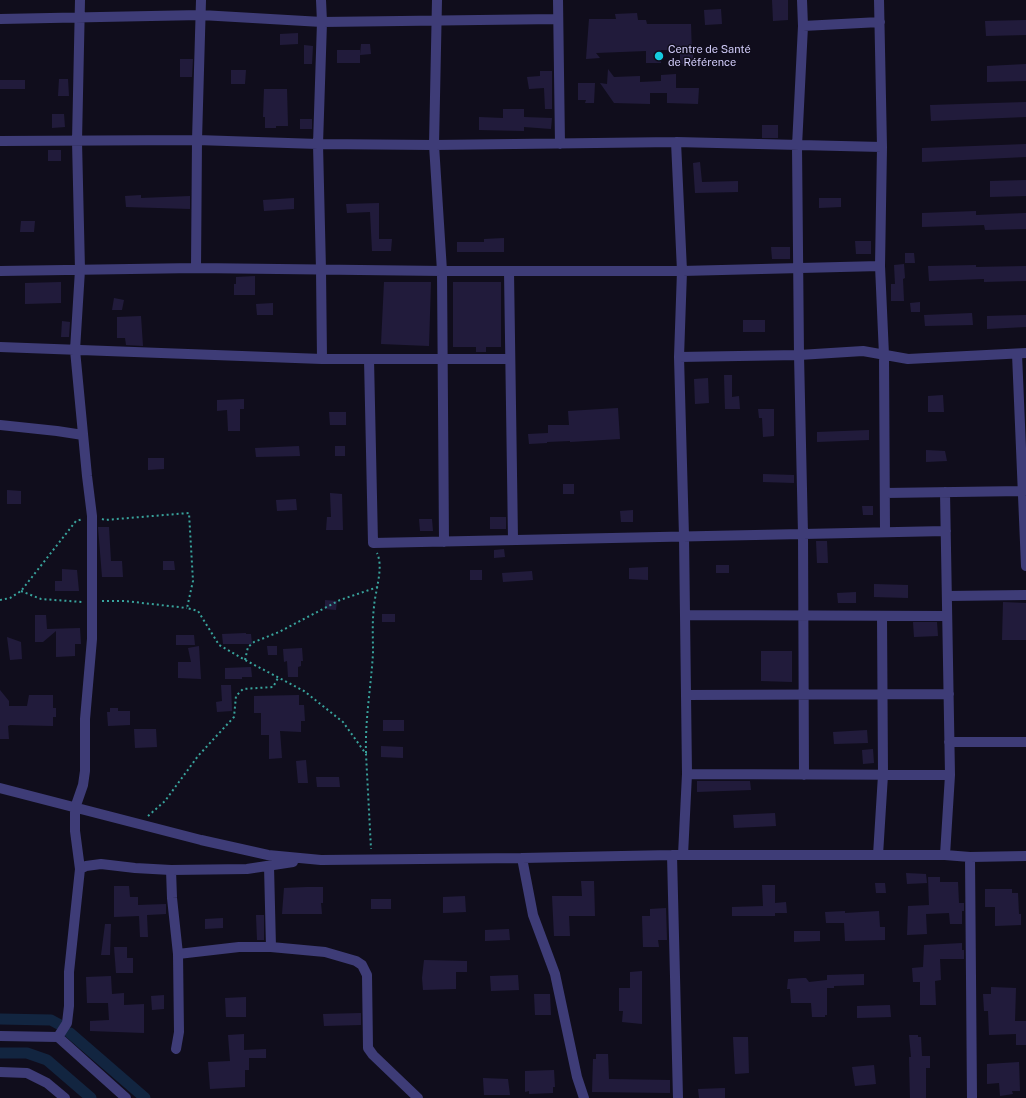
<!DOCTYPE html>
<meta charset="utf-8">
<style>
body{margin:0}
canvas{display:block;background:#100d1c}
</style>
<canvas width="1026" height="1098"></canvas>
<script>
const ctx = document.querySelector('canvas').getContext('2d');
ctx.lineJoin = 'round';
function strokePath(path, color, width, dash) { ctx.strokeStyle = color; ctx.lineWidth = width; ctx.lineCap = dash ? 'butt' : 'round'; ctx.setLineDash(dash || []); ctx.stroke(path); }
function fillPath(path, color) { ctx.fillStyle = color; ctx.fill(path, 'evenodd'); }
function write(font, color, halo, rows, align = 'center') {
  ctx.font = font + ' "Public Sans",sans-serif'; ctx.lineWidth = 3; ctx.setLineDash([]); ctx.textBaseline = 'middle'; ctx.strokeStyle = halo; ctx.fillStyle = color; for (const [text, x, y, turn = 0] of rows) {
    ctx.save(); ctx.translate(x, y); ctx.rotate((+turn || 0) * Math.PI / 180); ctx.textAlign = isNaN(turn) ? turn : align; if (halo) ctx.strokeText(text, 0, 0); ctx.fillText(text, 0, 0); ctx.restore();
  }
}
const canal = new Path2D(`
 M0 1019 51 1020 62 1026
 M70 1033 145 1098
 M0 1053H27L47 1060 91 1098`);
const building = new Path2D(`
 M772 0H788V20L773 21Z
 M721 9 722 24 705 25 704 10Z
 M637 13 638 20H646L647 24H691L692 54H693V64H680V50H661V63H646V51L596 53 600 58 586 59 589 19H616L615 14Z
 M1026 20V35L986 36 985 21Z
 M298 33V44L280 45V34Z
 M361 44H370L371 54 360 55Z
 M304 45 313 46 312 64H304Z
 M337 50H360V63H337Z
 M180 59H193L192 77H180Z
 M1026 64V81L987 82V66Z
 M608 69 614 77 640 76V82L661 81V75L676 74V88H699L698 104 667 103V93H650V104L614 103 600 83 607 84Z
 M231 70H246L245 84H231Z
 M540 71H552V109H545L544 88 529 89 527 77 540 76Z
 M59 79H68L69 96H58Z
 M0 80H25V89H0Z
 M578 83H595L594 103H585L586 100H578Z
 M264 89H287L288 126H276V128H265V117H263Z
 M1026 102V117L931 121 930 105Z
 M503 109H524V117L552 118 551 129 524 127V131L479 130V117L503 118Z
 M52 114H64L65 127 52 128Z
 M300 119H312V129H300Z
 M762 125H778V138H762Z
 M1026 144V157L922 162V148Z
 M48 150H61V161H48Z
 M700 162 702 182 738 181V192L695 193 693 163Z
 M1026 180V196L990 197V181Z
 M141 195V198L190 196V209L126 207 125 196Z
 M294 198V209L264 211 263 200Z
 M819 198H841V207L819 208Z
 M379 203V239H392L391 251H372L370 212 347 213 346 204Z
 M976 211V215L1026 213V229L985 230 984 225 922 227V213Z
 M21 221H35L34 232H20Z
 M504 238V252H457V242H484V239Z
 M855 241H871V254H856Z
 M771 247H790V259H772Z
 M905 253H914L915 263H905Z
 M904 264 905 278 903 279 904 301H891V284H895L894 265Z
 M976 265V267L1026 266V281L984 282V279L929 281 928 266Z
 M255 276V295H234V284H236V277Z
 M61 282V303L25 304V283Z
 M384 282H431L429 346 381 344Z
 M453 282H501V347H486V352H476V347H453Z
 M114 298 124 300 122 310H112Z
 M920 302V312H911L910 303Z
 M273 303V315H257L256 304Z
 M972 313 973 325 925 326 924 315Z
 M1026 315V327L987 329V316Z
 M141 316 143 346 126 345 125 338H117V317Z
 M743 320H765V332H743Z
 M62 321 70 322 69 337H61Z
 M724 375H732V397L739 396 740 409H725Z
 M708 378 709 403 695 404 694 379Z
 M943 395 944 412H928V396Z
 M244 399V409H240V431H228L227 410 217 411V400Z
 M618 408 620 439 570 442V441L547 442V443L529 444 528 434 548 433V425H569L568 411Z
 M758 409H774V436L763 437 762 418H759Z
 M329 412H346V425H330Z
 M869 430V440L817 442V432Z
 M299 446 300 456 256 457 255 448Z
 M335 446H345V456H335Z
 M926 450 945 451 947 461 926 462Z
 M148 458H164V469L148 470Z
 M763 474 794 475V483L763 482Z
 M563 484H574V494H563Z
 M7 490 21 491V504H7Z
 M330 493 342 494 343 530H326L327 517H331Z
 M296 499 297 510 277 511 276 500Z
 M862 506H873V515H863Z
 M633 510V522H621L620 511Z
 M490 517H506V529H490Z
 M419 519H432L433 531H420Z
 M98 527H109L111 561H122L123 577H102Z
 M816 541H827L828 563H817Z
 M504 549 505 557 494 558V550Z
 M163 561H174L175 570H163Z
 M716 565H729V573H716Z
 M648 567V580L629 579V568Z
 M62 569 77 570 79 591H55V581H62Z
 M470 570H482V580H470Z
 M532 571 533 580 503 582 502 573Z
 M874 584 908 585V598L874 597Z
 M856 592V603H838L837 593Z
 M325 600 337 601 336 610 325 609Z
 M1003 602 1026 603V640H1002Z
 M382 614H395V622H382Z
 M35 615H46L47 629 80 628 81 644H75V656L56 657V631L43 642H35Z
 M913 622H937L938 636 914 637Z
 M246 633V634H251L252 644H223L222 634Z
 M176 635H194L195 645H176Z
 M7 637 21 642 22 659 10 660Z
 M199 646 201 679 178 678V662H191L188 648Z
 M267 646H277V655H268Z
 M302 648 303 661H301V666L298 667V677H288L287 661 284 662 283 649Z
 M761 651H792V682L761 681Z
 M251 667 252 677H242V679H225V668Z
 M221 685H231L232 711 217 712 216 702 222 701Z
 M0 690 9 701V706H27L29 695H53V708H56V717H53V726L10 725 8 726 9 739H0Z
 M299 695V705H304L305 721H301V732L280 731 282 758 269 759V735H261V713H254V696Z
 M110 708H118V711H130V725L108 726 107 712H110Z
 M383 720H404V731H383Z
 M134 729H156L157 747 135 748Z
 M867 730 868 743 834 744 833 732Z
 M381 746 403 747V758L381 757Z
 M873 749 874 763 863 764 862 750Z
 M306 760 308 783H298L296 761Z
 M316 777H339L340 787H317Z
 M697 781H750L751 790 697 792Z
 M775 813 776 826 734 828 733 815Z
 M906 873 926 874 927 883 907 884Z
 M928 877H940V882H958L959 903H964V911H962V924H950L949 913 926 914 927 934 907 935 908 906 929 905Z
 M581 881H594L595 916H569L570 936H554L552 896H582Z
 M875 883H885L886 893H876Z
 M762 885H775V903L786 902 787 913H775V916H732V907L763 906Z
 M114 886H129L130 897H138V905L166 904V914L147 915 148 937H140L139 916 114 917Z
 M307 887H323V903H321L322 914H282L284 888Z
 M985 889H1012V893H1018L1019 914H1021V925L995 926V907H985Z
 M465 896 466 912 443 913V897Z
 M371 899H391V909H371Z
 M666 908 667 940H658L659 947H643L642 916H650V909Z
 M845 911V913L879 911 880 927H885V940L845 941 844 923H826L825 912Z
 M256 915H264V940H257Z
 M223 918V928L205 929V919Z
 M105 924H111L110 955H101Z
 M509 929 510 940 485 941V930Z
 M794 931H820V941L794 942Z
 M962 943V950H964V959H940L941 980 935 981 936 1005H920V982H913L912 968 923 967 924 945Z
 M114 947H127V958H133V973H116Z
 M424 960 467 961V972H456V989L423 990 422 978Z
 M642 971V1024L622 1022 623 1011H619V988H630V972Z
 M864 974V985L834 986V988H827V1015H825V1017H812L811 1003H791L790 989H787L788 979 803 978H806L809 982 827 980V975Z
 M518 975 519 990 491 991 490 976Z
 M111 976 112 994 124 993V1005L144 1004V1033L90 1031V1021L109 1020 108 1003H87L86 977Z
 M991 987 1016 988 1015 1021H1026V1045H1016V1034L989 1035 988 1011H984L983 994H991Z
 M534 994H550L551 1015H535Z
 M164 995V1009L152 1010 151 996Z
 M246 997V1017H226L225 998Z
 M890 1005 891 1017 857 1018V1006Z
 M361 1013V1025L324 1026 323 1014Z
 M244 1034V1050L266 1049V1058H249V1070H245V1087L210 1089 208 1062 230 1061 228 1035Z
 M909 1035H918V1037H921L922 1056H930V1068H926V1098H910L909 1057H911Z
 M733 1037H748L749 1073 735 1074Z
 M596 1054H608L609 1079 670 1080V1093L592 1092 593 1059H596Z
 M1019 1062 1020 1091H1012L1013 1094 1000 1096 999 1083 987 1084V1064Z
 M874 1065 876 1084 855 1086 852 1067Z
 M554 1070 555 1087H553V1093L529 1094V1091L525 1092V1071Z
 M483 1078 508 1079 510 1095H484Z
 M725 1088V1098H699L698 1089Z`);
const path = new Path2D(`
 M102 519 105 520 189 513 193 581 187 608 198 611 219 645 245 660 304 691 343 722 366 754 371 849
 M21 591 41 599 82 602
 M0 600 10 598 21 591 76 521 83 519
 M102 601H125L187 608
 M245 660 248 647 254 642 279 632 340 600 378 587
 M366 753C365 719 371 687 373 653 373 638 372 622 374 607 375 591 384 568 377 553
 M148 816 165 801 198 756 234 717 236 696 243 689 273 687 278 678`);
const minor = new Path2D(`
 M321 0 322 22 318 144 321 270 322 359
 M437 0 434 145 442 271 444 542
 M558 0 560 144
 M802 0 803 26 797 146 799 355 803 534 804 775
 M879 0 882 147 880 266 884 355 885 532
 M0 19 201 15 322 22 558 19
 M803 26 880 22
 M0 141 197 140 318 144 434 145 676 142 882 147
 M676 142 682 271 679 357 684 536 687 774 683 855
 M196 268 197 140 201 0
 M0 271 196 268 442 271H682L880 266
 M509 271 513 540
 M0 347 322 359H510
 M1017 354 1026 566
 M679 357 799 355 863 351 908 359 1026 353
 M369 359 373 543 946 531
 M0 425 57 431 83 435
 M945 492 950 775 945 855
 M885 493 1024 491
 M947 596 1026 595
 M685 615 947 616
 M686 695 949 694
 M949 742H1026
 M687 774 950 775
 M0 788 201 840 268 855 321 860 522 858 672 855H945L970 857 1026 856
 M672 855 678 1098
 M878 855 883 775 882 616
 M970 857 972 1098
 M522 858 533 915 555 974 577 1077 584 1098
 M269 866 271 947 325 952 356 961 362 965 367 975 368 1048 373 1055 418 1098
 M80 869 86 866 101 864 135 868 171 870 247 869 293 862
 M171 870 172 898 178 954
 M0 1036 58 1037 126 1098
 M58 1037 67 1023 69 1006V972L80 869 75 831V808L83 785 85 771V719L92 639V516L87 476 75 350 80 270 77 141 80 0
 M176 1049 179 1032 178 954 239 947H271
 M0 1072 27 1073 47 1083 65 1098`);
const markers = [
 [659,56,5,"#15cbde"]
];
const poiNames = [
 ["Centre de Santé",668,50],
 ["de Référence",668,63]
];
strokePath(canal, '#122540', 11);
fillPath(building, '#211b3b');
strokePath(path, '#38a39c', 2, [2, 3]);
strokePath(minor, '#3e3c77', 10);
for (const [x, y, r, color] of markers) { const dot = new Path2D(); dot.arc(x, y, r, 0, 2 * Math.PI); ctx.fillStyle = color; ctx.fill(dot); strokePath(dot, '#100d1c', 1.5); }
write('11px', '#d2cdfa', '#100d1c', poiNames, 'left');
</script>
